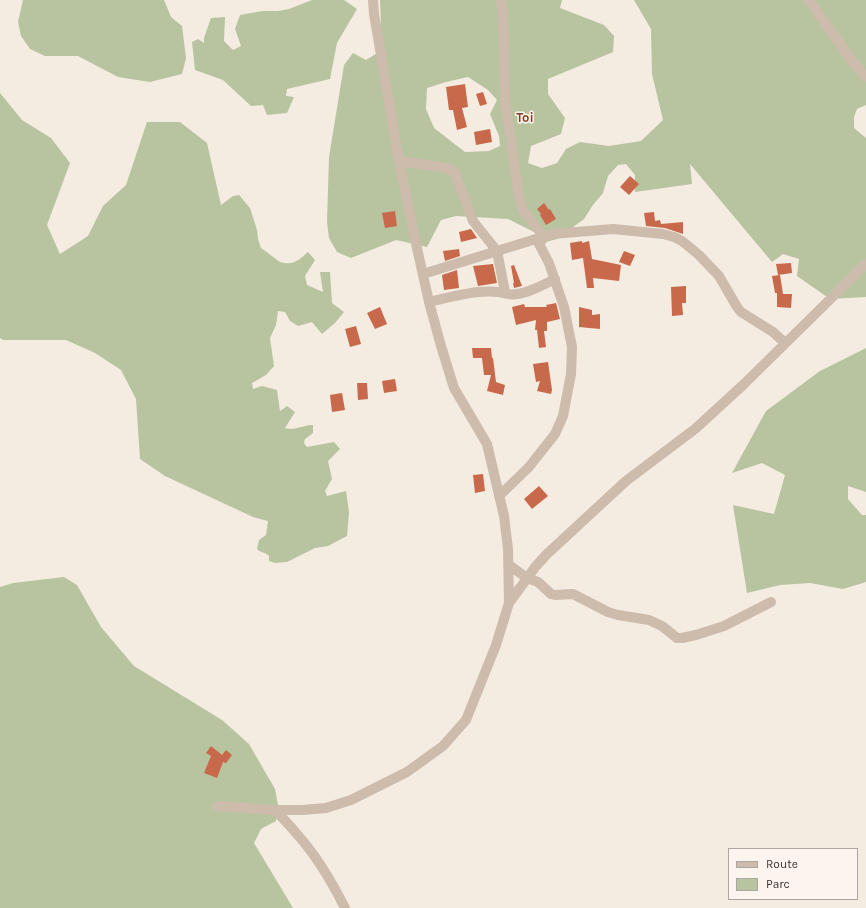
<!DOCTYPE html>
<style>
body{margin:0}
#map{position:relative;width:866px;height:908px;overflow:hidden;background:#f4ebe1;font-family:Karla,sans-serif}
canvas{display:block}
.legend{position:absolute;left:728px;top:848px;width:130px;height:52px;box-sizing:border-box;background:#fbf5ee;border:1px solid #aea6a0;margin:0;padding:5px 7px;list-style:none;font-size:12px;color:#3b302b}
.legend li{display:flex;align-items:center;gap:8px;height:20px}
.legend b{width:20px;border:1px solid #aea6a0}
</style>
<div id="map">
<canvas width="866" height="908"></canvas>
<ul class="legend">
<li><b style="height:5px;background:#cdbbac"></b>Route</li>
<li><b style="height:11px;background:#b8c4a0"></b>Parc</li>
</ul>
</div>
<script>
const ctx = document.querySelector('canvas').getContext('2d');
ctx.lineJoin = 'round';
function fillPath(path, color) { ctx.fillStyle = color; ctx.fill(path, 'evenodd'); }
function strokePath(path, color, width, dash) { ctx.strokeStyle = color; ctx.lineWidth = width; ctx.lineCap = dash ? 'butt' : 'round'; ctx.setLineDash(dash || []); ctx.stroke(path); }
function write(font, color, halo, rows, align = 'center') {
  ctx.font = font + ' Karla,sans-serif'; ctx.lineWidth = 3; ctx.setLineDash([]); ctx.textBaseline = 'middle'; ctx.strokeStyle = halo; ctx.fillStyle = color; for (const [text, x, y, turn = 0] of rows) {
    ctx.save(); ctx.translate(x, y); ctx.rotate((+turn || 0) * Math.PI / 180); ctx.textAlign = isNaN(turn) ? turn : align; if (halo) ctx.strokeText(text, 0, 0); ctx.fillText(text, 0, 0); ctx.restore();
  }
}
const green = new Path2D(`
 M23 0H164L171 17 182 26 186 58 182 74 150 82 118 77 78 56H45L30 49 21 36 18 22Z
 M312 0H344L357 9 337 43 330 79 287 89 286 96 294 97 287 113 267 115 263 105 251 106 223 80 195 70 192 42 198 39 204 43V38L211 18 225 17 224 41 233 50 241 46 235 29 240 15 262 11H278L289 9Z
 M380 0H562L560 8 604 25 614 36 613 52 548 79V94L565 118 561 134 531 146 528 163 542 168 557 163 566 149 580 142 609 146 641 141 663 120 652 74 651 29 634 0H866V105L857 109 854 117V128L866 138V297L830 299 797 276 799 259 783 254 772 262 690 164 692 184 635 192V175L626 164 618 165 608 176 603 193 593 205 584 219 557 239 539 244 544 237 508 219 456 216 441 220 427 247 396 240 351 258 337 252 329 238 327 222 329 157 344 65 353 53 366 60 382 50ZM468 77 488 90 497 100 490 114 499 136 500 146 489 151 465 152 434 128 426 109 427 88 446 82Z
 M0 93 22 120 51 138 70 163 47 225 60 254 88 236 103 206 126 185 147 122H180L207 143 221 205 233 196 239 195 250 208 257 230 258 239 261 248 280 262C293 266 299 260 308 252L315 260 305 276 307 285 323 292 320 272H330L332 303 344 312 335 323 322 334 312 322 298 326 290 321 285 312 278 311 276 325 270 338 274 366 266 375 252 383 253 389 262 386 277 390 280 411 287 406 295 412 285 428C295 431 303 425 313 425V433L305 439 304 443 307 447 334 442 340 449 328 461 332 479 325 491 327 496 346 491 349 512 347 536 328 546 315 548 287 562 275 563 269 561V556C265 552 261 553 257 549L259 540 266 535 268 521 253 517 165 476 140 459 136 399 121 370 95 353 66 340H3L0 338Z
 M866 348V492L848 486V499L862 515H866V582L843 589 810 583 780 585 747 593 733 505 774 514 785 475 762 463 732 473 766 411 820 371Z
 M64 577 77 585 101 627 134 666 222 720 249 744 275 789 278 805 276 821 261 829 254 843 293 908H0V587L13 583Z`);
const building = new Path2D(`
 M465 84 468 107 462 108 467 127 457 130 453 110H449L446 87Z
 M483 92 487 104 480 106 476 94Z
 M490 129 492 142 476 145 474 132Z
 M630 176 639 184 629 195 620 187Z
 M544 203 549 210 550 209 556 219 546 225 540 215 541 214 537 209Z
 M395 211 397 226 385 228 382 213Z
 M654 212 655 221 660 220 661 224 683 222V234L665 228 646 226 644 213Z
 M471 229 477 238 461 242 459 232Z
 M582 241V243L589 241 592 259 621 265 619 281 593 278 594 288H587L583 258 572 260 570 243Z
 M459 249 460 256 445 261 443 251Z
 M624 251 635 255 630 266 619 262Z
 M791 263 792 273 778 275 776 264Z
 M493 264 497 283 478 286 473 266Z
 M514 265 522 286 514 288 513 283H514L511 266Z
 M457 270 459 288 444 290 442 275Z
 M780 275 783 294H792L791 308 777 307V293H775L772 276Z
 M686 286V303H682L683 315 672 316 671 287Z
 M556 303 560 319 547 322V331H544L546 347 539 348 537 330H535L536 320 516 325 512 307 524 304 525 307H547L546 305Z
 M380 307 387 324 375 329 367 313Z
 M579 307 592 310V315L600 314V329L579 327Z
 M356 326 361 344 350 347 345 329Z
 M472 348H491L492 358H493L496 382 505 385 503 395 487 391 491 375H484L482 358H473Z
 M548 362 552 390 551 394 537 391 540 381 536 382 533 364Z
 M395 379 397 391 384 393 382 381Z
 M357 383H367L368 399 358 400Z
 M342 393 345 410 332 412 330 395Z
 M483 474 485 491 475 493 473 475Z
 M539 486 548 496 532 509 524 499Z
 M211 746 222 755 226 750 232 755 226 763 223 762 217 778 204 773 211 756 206 753Z`);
const minor = new Path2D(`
 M809 0 852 61 866 77
 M399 161 447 168 452 170 455 173 473 221 497 251 505 292
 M423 274 552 234 613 229 663 234 674 237 682 241 699 255 719 276 737 307 741 312 773 332 785 343
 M429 302C445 298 461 294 478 292 488 291 498 291 508 294 521 297 543 285 555 279
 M499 496 529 467 555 434 563 416 571 374 572 347 564 307 549 263 539 244 544 237 523 210 519 197 505 100 503 14 501 0
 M509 565 527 578 538 582 551 594 555 595 573 594 608 612 618 615 649 620 662 626 677 638H682L696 635 724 626 771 602
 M509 603 536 566 547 554 626 481 695 429 743 385 866 264
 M217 806 275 810H302L326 808 351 800 407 772 443 746 466 720 496 645 509 603 508 549 504 516 487 444 454 388 441 346 429 302 415 239 399 161 374 14 373 0
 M275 810C282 818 290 825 296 833 316 855 332 882 345 908`);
const quarterNames = [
 ["Toi",525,118]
];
fillPath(green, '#b8c4a0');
fillPath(building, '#c8694b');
strokePath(minor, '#cdbbac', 10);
write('bold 13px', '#8c3b22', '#fbf5ee', quarterNames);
</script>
